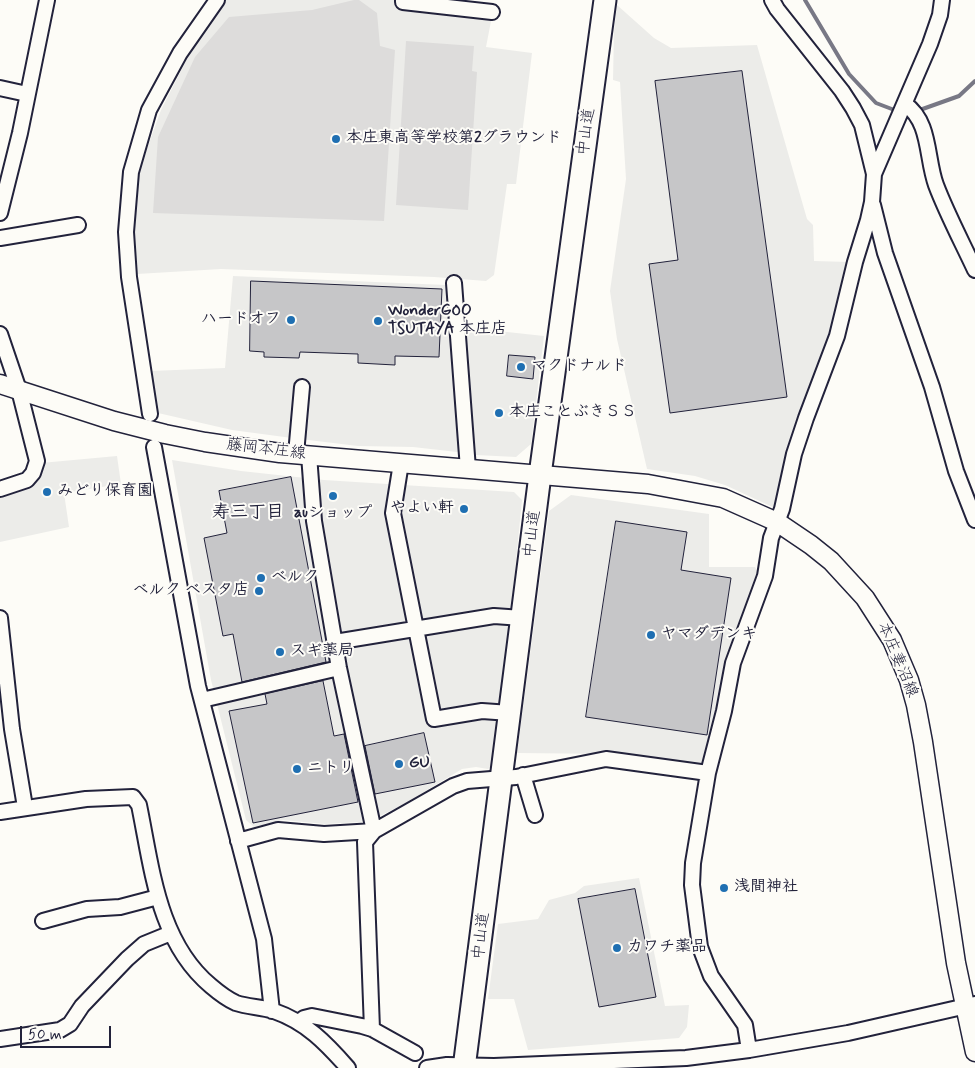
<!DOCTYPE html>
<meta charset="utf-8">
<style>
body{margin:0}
#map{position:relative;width:975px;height:1068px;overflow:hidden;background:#fdfcf7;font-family:Mynerve,sans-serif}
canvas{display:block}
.scale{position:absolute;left:20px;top:1026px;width:91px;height:22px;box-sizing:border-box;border:2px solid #22223b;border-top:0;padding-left:6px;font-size:15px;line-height:18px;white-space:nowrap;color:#22223b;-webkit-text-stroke:4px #fdfcf7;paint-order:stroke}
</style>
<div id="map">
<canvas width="975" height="1068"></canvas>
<div class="scale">50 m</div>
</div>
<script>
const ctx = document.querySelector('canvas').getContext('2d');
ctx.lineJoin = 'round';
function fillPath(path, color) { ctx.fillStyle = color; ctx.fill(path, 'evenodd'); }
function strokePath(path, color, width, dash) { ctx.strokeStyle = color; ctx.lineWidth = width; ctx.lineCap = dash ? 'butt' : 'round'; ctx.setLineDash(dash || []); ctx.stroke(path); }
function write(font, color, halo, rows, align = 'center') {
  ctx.font = font + ' Mynerve,"Klee One",sans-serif'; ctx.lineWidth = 4; ctx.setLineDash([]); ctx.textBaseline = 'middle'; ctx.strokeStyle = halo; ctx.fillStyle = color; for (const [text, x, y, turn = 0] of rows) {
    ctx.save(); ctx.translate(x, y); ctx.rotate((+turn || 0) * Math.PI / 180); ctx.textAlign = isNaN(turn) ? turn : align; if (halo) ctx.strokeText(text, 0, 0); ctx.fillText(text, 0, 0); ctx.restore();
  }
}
const built = new Path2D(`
 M225 0H398L492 16 486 47 532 53 516 184H507L494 275 486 281 434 277 221 269 137 274 134 218 140 168 161 110 187 59Z
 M617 5 654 38 671 48 757 45 807 219 813 225 814 261 849 262 833 334 779 510 725 485 695 476 647 469 617 339 610 291 626 179 620 82 613 80 614 31Z
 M233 276 446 285 462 450 457 452 413 447 358 446 292 438 232 430 158 413 151 371 225 368Z
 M461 327 544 336 531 444 516 457 476 455 471 449Z
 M117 456 121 484 64 493 69 527 0 542V493L41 463Z
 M172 460 241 471 324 480 514 492 522 500 496 764 488 769 476 767 462 769 404 804 380 816 361 822 325 824 283 820 254 827 246 820 211 680Z
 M571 495 709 514V567H755L759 574 727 658 705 760 699 765 612 754 517 753 549 511Z
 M639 878 665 1006 689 1005 687 1027 679 1038 528 1050 514 999H488L498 924 538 919 549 900 575 893 584 886Z`);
const green = new Path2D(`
 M354 0H359L377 13 380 46 395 50 384 221 153 213 158 137 195 57 229 17 312 10Z
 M406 41 474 46 472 71 477 72 468 210 396 205Z`);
const stream = new Path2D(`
 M805 0 849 74 876 103 897 111
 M917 111 959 96 975 81`);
const building = new Path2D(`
 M742 71 787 397 670 413 649 264 678 260 655 81Z
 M251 281 442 289 439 357 395 356V365L358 363V354L300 352 299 358 264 357V352L250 351Z
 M509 355 535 357 533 379 507 376Z
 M291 477 326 662 242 682 233 634 223 636 204 538 227 533 219 491Z
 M616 521 687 532 681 570 731 578 707 735 586 717Z
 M323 681 334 736 344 734 358 802 253 823 229 711 267 704 265 694Z
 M424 733 435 782 375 794 365 746Z
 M635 889 656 997 599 1007 578 899Z`);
const minor = new Path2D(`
 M403 0V2L492 12
 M0 88 27 94
 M905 104C931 122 926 158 936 185 947 214 962 242 975 270
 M874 174 930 44 940 15 942 0
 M873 205 885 253 932 387 956 471 975 520
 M0 213 20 133 47 0
 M0 238 78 225
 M454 283 468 469
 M0 334 19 390 37 461 33 473 27 480 0 489
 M150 414 129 277 126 232 131 172 149 110 180 53 217 0
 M154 447 198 686 264 939 272 1011
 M296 454 302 387
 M309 455 314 521 339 668 374 831 365 842 372 1029
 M401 463 393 513 434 719 482 711 510 713
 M0 618 12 729 25 807
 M335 642 494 616 522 618
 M202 700 339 668
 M523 775 535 815
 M0 812 86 799 133 797 139 805C152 868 158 942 211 986 218 992 227 999 236 1003 248 1007 262 1007 274 1011 306 1022 326 1043 348 1068
 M238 841 278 830 324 834 374 831 453 786 467 781 516 777 606 759 708 773
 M43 921 87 909 120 907 158 897
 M299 1022 304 1018 312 1016 362 1026 372 1029 415 1053
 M0 1039 60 1030 70 1024 82 1006 127 959 144 944 171 933
 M749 1050 745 1025 711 976 700 947 692 885 693 863 708 773 724 711 733 663 765 576 771 538 782 509 794 454 806 418 837 336 855 262 868 220 872 202 874 174 862 125 853 108 842 91 777 9 772 0
 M427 1068 447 1065 494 1066 686 1058 749 1050 848 1033 975 1004`);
const major = new Path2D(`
 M0 384 114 421 165 434 205 442 280 453 648 484 723 498 777 522 811 545 831 561 865 598 892 640 909 680 916 705 923 742 956 963 975 1052`);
const highway = new Path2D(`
 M464 1068 540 475 605 0`);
const markers = [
 [336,139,5,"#1f6fb2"],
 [291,320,5,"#1f6fb2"],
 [378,321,5,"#1f6fb2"],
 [521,367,5,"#1f6fb2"],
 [499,413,5,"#1f6fb2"],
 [47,492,5,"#1f6fb2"],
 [333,496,5,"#1f6fb2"],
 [464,509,5,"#1f6fb2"],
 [261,578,5,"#1f6fb2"],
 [259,591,5,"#1f6fb2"],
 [651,635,5,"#1f6fb2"],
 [280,652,5,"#1f6fb2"],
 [399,764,5,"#1f6fb2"],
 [297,769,5,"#1f6fb2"],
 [724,888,5,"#1f6fb2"],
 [617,948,5,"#1f6fb2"]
];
const streetNames = [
 ["中山道",587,132,-82],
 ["藤岡本庄線",266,450,7],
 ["中山道",533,534,-83],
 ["本庄妻沼線",897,660,67],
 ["中山道",482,936,-83]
];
const poiNames = [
 ["本庄東高等学校第2グラウンド",346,139],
 ["WonderGOO",388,312],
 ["TSUTAYA 本庄店",388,330],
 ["ハードオフ",281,320,"right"],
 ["マクドナルド",531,367],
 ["本庄ことぶきＳＳ",509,413],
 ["みどり保育園",57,492],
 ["やよい軒",454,509,"right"],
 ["auショップ",333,514,"center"],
 ["ベルク",271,578],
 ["ベルク ベスタ店",249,591,"right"],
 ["ヤマダデンキ",661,635],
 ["スギ薬局",290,652],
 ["GU",409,764],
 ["ニトリ",307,769],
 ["浅間神社",734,888],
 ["カワチ薬品",627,948]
];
const neighbourhoodNames = [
 ["寿三丁目",248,513]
];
fillPath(built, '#ecece9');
fillPath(green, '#dddcdb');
strokePath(stream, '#787885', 4);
fillPath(building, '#c6c6c8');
strokePath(building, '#22223b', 1);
strokePath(minor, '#22223b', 18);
strokePath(major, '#22223b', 21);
strokePath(highway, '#22223b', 25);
strokePath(minor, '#fdfcf7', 14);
strokePath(major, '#fdfcf7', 18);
strokePath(highway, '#fdfcf7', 21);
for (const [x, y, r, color] of markers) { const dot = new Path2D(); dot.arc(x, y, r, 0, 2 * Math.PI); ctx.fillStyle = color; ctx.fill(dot); strokePath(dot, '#fdfcf7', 2); }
write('16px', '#22223b', '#fdfcf7', streetNames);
write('bold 16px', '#22223b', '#fdfcf7', poiNames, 'left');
write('bold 18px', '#22223b', '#fdfcf7', neighbourhoodNames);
</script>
